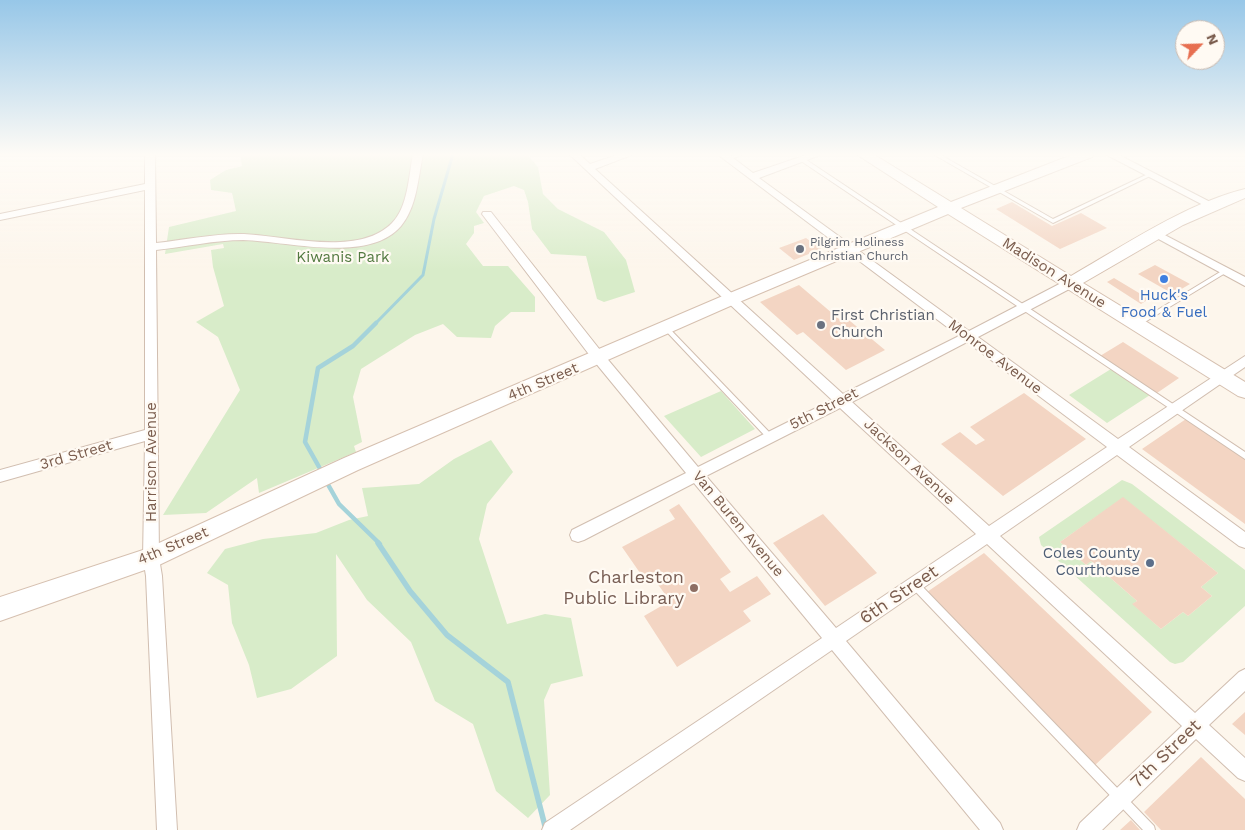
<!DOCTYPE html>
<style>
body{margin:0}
#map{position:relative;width:1245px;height:830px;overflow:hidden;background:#fdf6ec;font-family:"Work Sans",sans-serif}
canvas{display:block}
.north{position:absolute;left:1175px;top:20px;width:50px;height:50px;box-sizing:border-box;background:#fffaf3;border:1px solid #cabbb1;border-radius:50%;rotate:66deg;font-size:14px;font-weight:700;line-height:20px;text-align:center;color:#7a5c4d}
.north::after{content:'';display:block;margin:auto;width:18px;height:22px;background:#e76f51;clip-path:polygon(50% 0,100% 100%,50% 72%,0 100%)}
</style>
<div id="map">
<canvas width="1245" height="830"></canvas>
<div class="north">N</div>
</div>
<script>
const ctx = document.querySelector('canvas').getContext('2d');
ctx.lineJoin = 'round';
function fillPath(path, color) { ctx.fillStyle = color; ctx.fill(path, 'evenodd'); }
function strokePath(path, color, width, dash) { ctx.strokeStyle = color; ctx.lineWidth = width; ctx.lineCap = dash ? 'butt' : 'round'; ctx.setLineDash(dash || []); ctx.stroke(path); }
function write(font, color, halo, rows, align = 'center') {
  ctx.font = font + ' "Work Sans",sans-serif'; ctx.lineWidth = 4.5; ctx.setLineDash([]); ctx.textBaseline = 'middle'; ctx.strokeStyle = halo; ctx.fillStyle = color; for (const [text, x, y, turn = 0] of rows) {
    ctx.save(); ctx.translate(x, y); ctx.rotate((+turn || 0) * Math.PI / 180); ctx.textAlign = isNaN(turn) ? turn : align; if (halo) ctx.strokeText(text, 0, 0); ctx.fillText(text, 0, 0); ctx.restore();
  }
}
const green = new Path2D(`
 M240 154H527L538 167 543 194 558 209 604 232 626 260 635 292 604 302 597 299 586 256 551 254 532 229 528 202 524 190 514 186 484 196 476 212 484 223 474 226V233L466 244 483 266H508L535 297V312H511L495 326 491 338 457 337 443 324 415 335 361 369 353 397 362 442 354 446 356 452 259 493 257 478 206 513 163 515 240 390 218 337 196 322 224 306 213 267 211 250 224 248 223 244 165 254 169 227 236 211 232 193 211 190 210 180 226 170 242 166Z
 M1111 369 1150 395 1107 423 1069 395Z
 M721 391 755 429 701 457 664 416Z
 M491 440 513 472 487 504 479 539 507 624 545 614 571 618 583 676 551 684 544 700 550 795 528 818 496 791 473 724 435 701 411 642 367 600 336 554 337 656 291 689 257 698 249 665 232 623 228 585 207 573 225 549 263 539 316 533 349 520 368 516 362 488 419 484 454 459Z
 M1122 480 1132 484 1245 570V606L1183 662 1175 664 1170 662 1041 545 1039 537ZM1123 498 1218 573 1201 587 1212 596 1188 616 1183 612 1161 629 1133 604 1137 601 1091 561 1086 565 1060 542Z`);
const streamFar2 = new Path2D(`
 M375 324 423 275 434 219 453 154`);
const streamFar1 = new Path2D(`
 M323 474 305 442 318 368 353 346 376 323
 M326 481 339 504 380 544`);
const stream = new Path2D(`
 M378 543 410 591 447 635 508 682 546 830`);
const building = new Path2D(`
 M1012 202 1052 226 1081 213 1107 228 1060 249 996 209Z
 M806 238 821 249 794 260 779 248Z
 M1155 265 1190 284 1173 294 1138 274Z
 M1114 278 1149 299 1141 304 1107 282Z
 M799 285 839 319 844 316 885 350 846 370 803 332 797 335 760 302Z
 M1123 342 1179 378 1157 393 1100 356Z
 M1024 393 1086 439 1003 496 941 444 960 432 976 445 985 440 970 427Z
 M1186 419 1245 459V524L1142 449Z
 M1123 497 1218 573 1201 587 1212 596 1188 616 1183 612 1161 629 1132 604 1137 601 1091 561 1086 565 1060 542Z
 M679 504 731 572 720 579 730 592 757 576 771 594 743 611 751 621 677 667 644 616 670 601 654 579 647 583 622 547 675 519 669 510Z
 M823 514 877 573 825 606 773 543Z
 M984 553 1152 712 1094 766 927 592Z
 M1245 712V735L1232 724Z
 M1201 757 1245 799V830H1161L1144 812Z
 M1131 820 1140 830H1120Z`);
const lane = new Path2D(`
 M736 154H743L730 160 726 159Z
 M933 154H939L1053 219 1148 174 1152 175 1053 223Z
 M801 159H805L1245 452V459L801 161Z
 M1225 269 1228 271 1227 272 1140 325H1136L1135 324 1136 323Z
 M666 326 668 327 771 434 773 436 771 438H767L664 329 663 328 664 327Z
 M915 581 918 582 1154 826 1155 830H1143L912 588 911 585 912 582Z`);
const street = new Path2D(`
 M145 154H155L156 243C183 240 217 233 244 234 286 236 359 257 392 223 408 207 409 175 413 154H423C418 178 417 207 401 226 369 264 286 241 243 240 216 240 184 247 156 250L159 558 162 576 177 830H157L146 576 143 558 145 441 0 482V470L145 430V190L0 220V214L145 184Z
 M569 154H579L590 164 620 154H634L595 169 843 394 959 336 717 154H728L753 173 809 154H823L759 178 969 331 1067 280H1075L1077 283 1075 286 978 337 1118 439 1245 356V367L1129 447 1245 532V548L1239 546 1117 455 1000 536 1195 713 1239 672 1245 669V691L1209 725 1245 758V781L1238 778 1196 739 1102 830H1077L1080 823 1182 726 987 544 846 641 1000 823 1003 830H980L832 650 570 830H542L545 823 822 638 694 483 584 540 578 542 572 540 570 535 572 530 686 473 594 361 482 214 483 212H491L604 355 698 467 832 400ZM967 342 1107 447 989 526 852 402ZM840 408 976 534 836 628 706 476Z
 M1105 154H1117L1218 206 1217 208H1209Z
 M1157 231 1245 277V286L1153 236 1152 234 1153 232Z`);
const secondary = new Path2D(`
 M856 154H873L951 202 1074 154H1094L1092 157 961 208 1071 276C1125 245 1185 204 1245 189V198L1183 225 1083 283 1245 382V398L1238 396 948 214 737 303 358 470 159 565 0 621V597L146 549 344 458 725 295 938 207Z`);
const markers = [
 [800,249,5,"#6b7280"],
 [1164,279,5,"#3f7fe0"],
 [821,325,5,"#6b7280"],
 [1150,563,5,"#5c6f8a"],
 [694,588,5,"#8d6e63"]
];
const farWorshipnames = [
 ["Pilgrim Holiness",810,242],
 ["Christian Church",810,256]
];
const parkNames = [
 ["Kiwanis Park",343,258]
];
const streetNames = [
 ["Madison Avenue",1054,273,32],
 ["Monroe Avenue",995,357,37],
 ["4th Street",543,382,-23],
 ["5th Street",824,409,-27],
 ["3rd Street",76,455,-16],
 ["Harrison Avenue",152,462,-90],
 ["Jackson Avenue",909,462,43],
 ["Van Buren Avenue",738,524,50],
 ["4th Street",173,546,-23]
];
const shopNames = [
 ["Huck's",1164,296],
 ["Food & Fuel",1164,313]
];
const worshipNames = [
 ["First Christian",831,316],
 ["Church",831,333]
];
const serviceNames = [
 ["Coles County",1140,554],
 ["Courthouse",1140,571]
];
const nearEducationnames = [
 ["Charleston",684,578],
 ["Public Library",684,599]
];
const nearStreetnames = [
 ["6th Street",899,595,-34],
 ["7th Street",1166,754,-44]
];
fillPath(green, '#d8ecc9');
strokePath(streamFar2, '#a5d3da', 3);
strokePath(streamFar1, '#a5d3da', 4.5);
strokePath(stream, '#a5d3da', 5.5);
fillPath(building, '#f3d5c3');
strokePath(lane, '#d1beb0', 2);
strokePath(street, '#d1beb0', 2);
strokePath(secondary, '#d6c0b0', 2);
fillPath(lane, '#fff');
fillPath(street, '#fff');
fillPath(secondary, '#fff');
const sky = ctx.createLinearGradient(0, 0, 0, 271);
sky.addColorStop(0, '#97c7e8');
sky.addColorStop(0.57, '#fefbf6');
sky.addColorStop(1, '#fefbf600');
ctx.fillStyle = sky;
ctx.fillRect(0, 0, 1245, 271);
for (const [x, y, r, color] of markers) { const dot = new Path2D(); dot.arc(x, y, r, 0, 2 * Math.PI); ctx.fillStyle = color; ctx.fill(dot); strokePath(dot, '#fffaf3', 2); }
write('12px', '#5b616d', '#fffaf3', farWorshipnames, 'left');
write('15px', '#537a41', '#fffaf3', parkNames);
write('15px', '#7a5c4d', '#fffaf3', streetNames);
write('15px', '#366cbe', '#fffaf3', shopNames);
write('15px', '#5b616d', '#fffaf3', worshipNames, 'left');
write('15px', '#4e5e75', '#fffaf3', serviceNames, 'right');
write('18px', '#785e54', '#fffaf3', nearEducationnames, 'right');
write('18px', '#7a5c4d', '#fffaf3', nearStreetnames);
</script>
